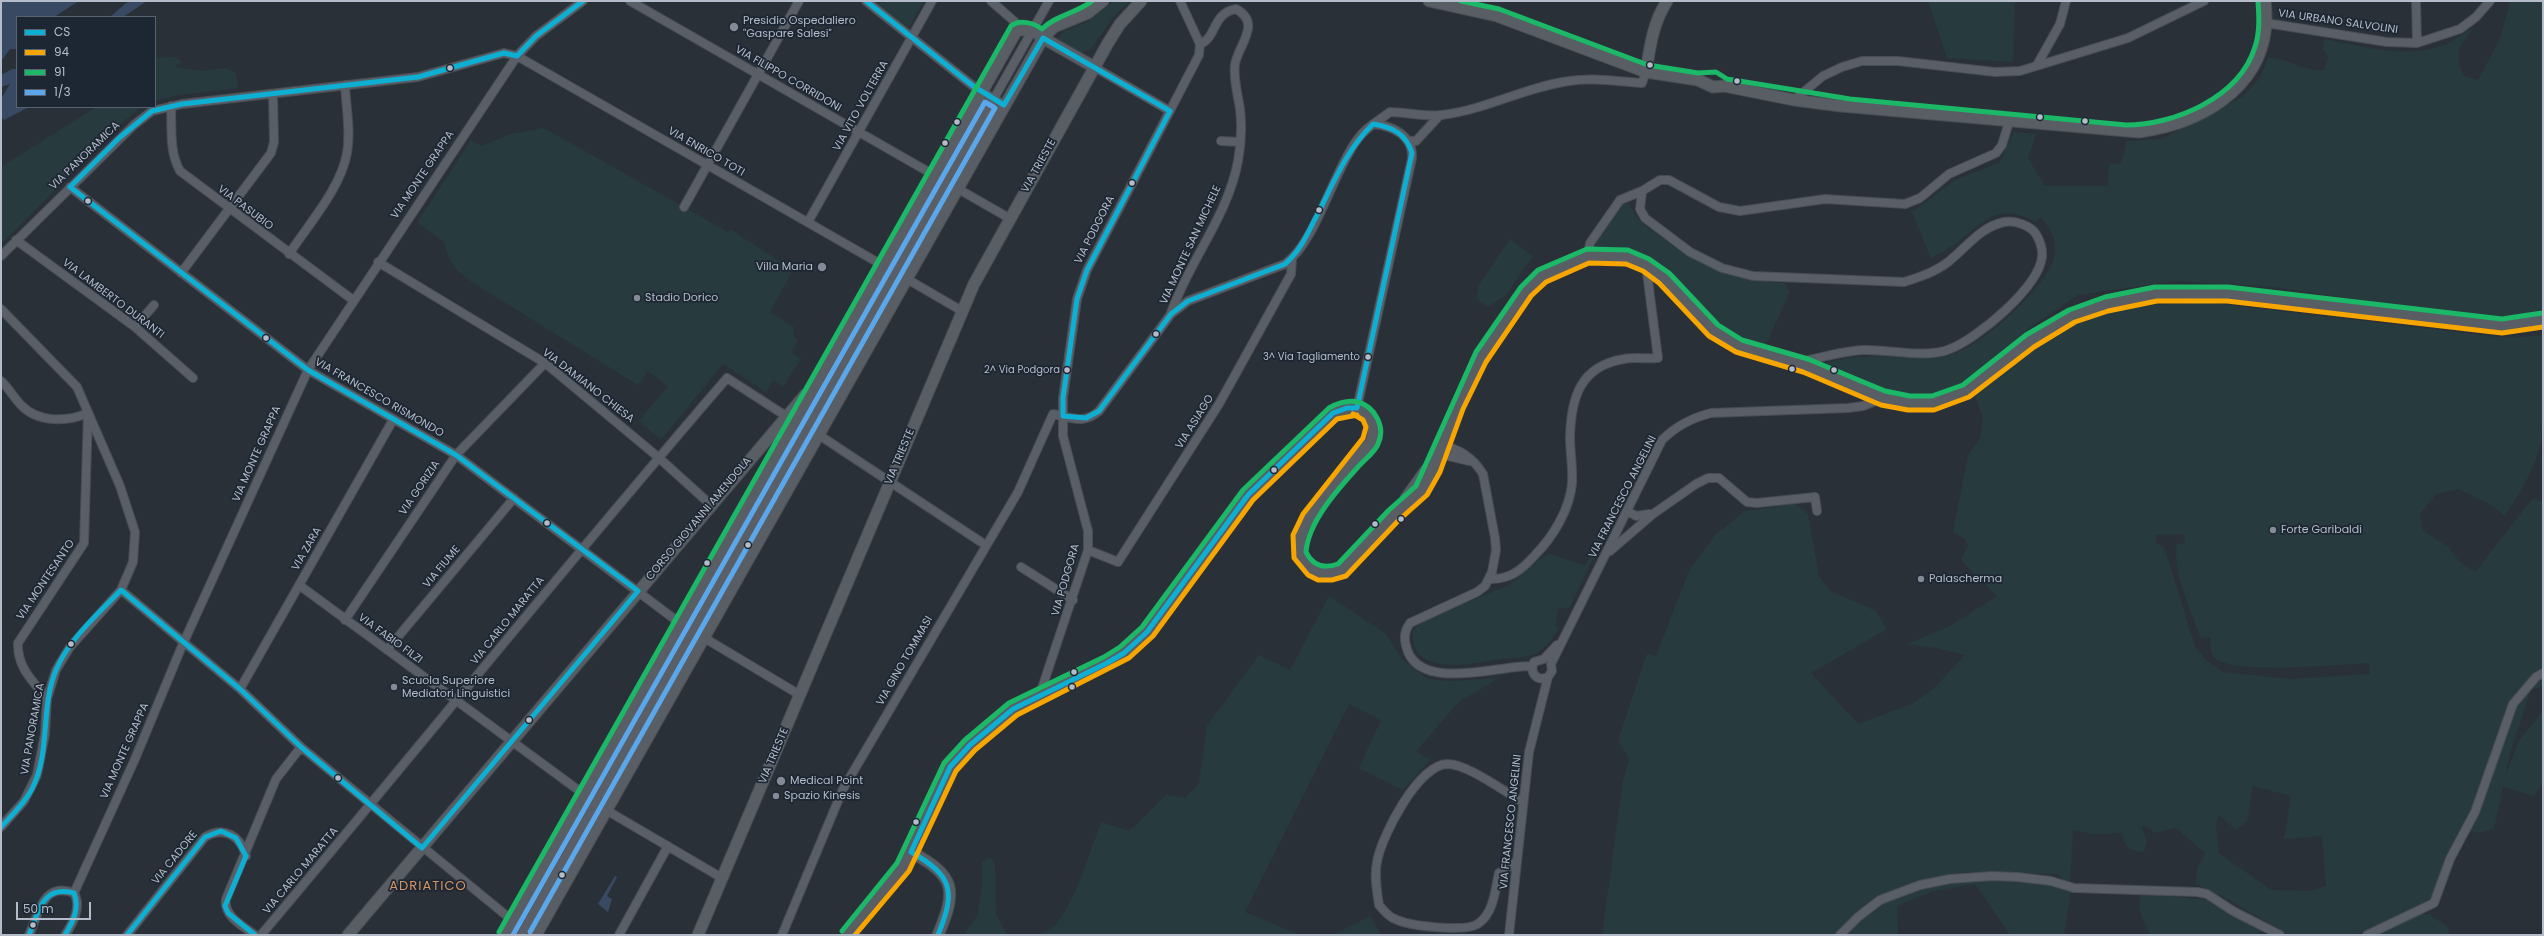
<!DOCTYPE html>
<style>
body{margin:0}
#map{position:relative;width:2544px;height:936px;overflow:hidden;background:#2a3038;font-family:Poppins,sans-serif}
canvas{display:block}
.frame{position:absolute;inset:0;border:2px solid #b4bcc9;pointer-events:none}
.legend{position:absolute;left:16px;top:16px;width:140px;height:92px;box-sizing:border-box;background:#1d2633;border:1px solid #59626f;margin:0;padding:5px 7px;list-style:none;font-size:12px;color:#b4bcc9}
.legend li{display:flex;align-items:center;gap:8px;height:20px}
.legend b{width:20px;border:1px solid #59626f}
.scale{position:absolute;left:16px;top:902px;width:75px;height:18px;box-sizing:border-box;border:2px solid #b4bcc9;border-top:0;padding-left:5px;font-size:12px;line-height:14px;white-space:nowrap;color:#b4bcc9;-webkit-text-stroke:3px #1d2633;paint-order:stroke}
</style>
<div id="map">
<canvas width="2544" height="936"></canvas>
<div class="frame"></div>
<ul class="legend">
<li><b style="height:5px;background:#0dafd3"></b>CS</li>
<li><b style="height:5px;background:#f7a600"></b>94</li>
<li><b style="height:5px;background:#1ab867"></b>91</li>
<li><b style="height:5px;background:#5aa8eb"></b>1/3</li>
</ul>
<div class="scale">50 m</div>
</div>
<script>
const ctx = document.querySelector('canvas').getContext('2d');
ctx.lineJoin = 'round';
function fillPath(path, color) { ctx.fillStyle = color; ctx.fill(path, 'evenodd'); }
function strokePath(path, color, width, dash) { ctx.strokeStyle = color; ctx.lineWidth = width; ctx.lineCap = dash ? 'butt' : 'round'; ctx.setLineDash(dash || []); ctx.stroke(path); }
function write(font, color, halo, rows, align = 'center') {
  ctx.font = font + ' Poppins,sans-serif'; ctx.lineWidth = 3.5; ctx.setLineDash([]); ctx.textBaseline = 'middle'; ctx.strokeStyle = halo; ctx.fillStyle = color; for (const [text, x, y, turn = 0] of rows) {
    ctx.save(); ctx.translate(x, y); ctx.rotate((+turn || 0) * Math.PI / 180); ctx.textAlign = isNaN(turn) ? turn : align; if (halo) ctx.strokeText(text, 0, 0); ctx.fillText(text, 0, 0); ctx.restore();
  }
}
const green = new Path2D(`
 M886 1H922L923 2 909 28 878 4Z
 M1114 1H1131L1114 16 1090 50 1078 52 1058 39 1062 32 1087 22Z
 M1928 1H2015L2013 62 1947 58Z
 M2510 1H2543V309L2509 317 2463 315 2272 287 2176 281 2078 295 2033 325 1968 381 1939 393 1916 396 1893 393 1823 363C1836 361 1849 357 1862 357 1892 355 1921 361 1950 355 1979 349 2038 293 2051 266 2060 248 2054 230 2040 217L2036 222C1999 202 1986 219 1958 242 1950 248 1940 253 1931 258L1912 212 1955 180 2000 162 2014 132 2036 134 2028 158 2045 186H2108L2109 164H2121L2127 141 2161 139 2242 97 2260 78 2268 58C2288 58 2305 72 2324 70L2329 57 2323 49 2324 39C2362 46 2403 59 2442 46 2453 42 2464 33 2474 27 2459 48 2453 51 2464 76L2478 80 2500 39Z
 M175 57 182 62 174 67 201 71 225 68 236 73 238 88 179 95 155 101V58Z
 M96 107H141L122 123 1 244V167Z
 M544 128 728 232 730 229 793 270 770 312 794 327 793 334 798 341 791 352 801 359 783 387 773 380 766 392 723 364 661 440 639 421 668 386 648 371 638 385 473 283C457 271 447 263 445 242L417 223 471 140 482 146 510 134Z
 M1629 203C1637 222 1649 229 1665 240 1711 272 1728 279 1784 283L1790 291 1766 345C1749 340 1731 335 1717 322 1690 297 1667 257 1628 249 1618 247 1605 249 1595 249L1596 237 1618 206Z
 M1510 239 1533 256 1506 295 1488 307 1476 299 1479 285Z
 M2204 302 2507 338 2543 335C2543 370 2544 407 2541 442 2536 469 2519 493 2505 516L2493 506 2458 489 2436 494 2420 514 2423 530 2449 548 2459 561 2475 572 2533 498 2543 502V686L2531 690 2511 750 2505 776 2519 741 2543 711V783L2534 796 2503 787 2494 829 2476 833 2461 828 2430 901 2356 935H2289L2222 896 2196 884 2197 870 2205 853 2176 828 2155 833 2145 825 2142 828 2147 840 2144 852C2130 852 2125 846 2121 833L2094 834 2073 830 2070 883 2063 880 2058 874 1965 872 1971 879 2050 882 2071 892 2064 935H2010L1975 884 1933 891 1897 906 1898 935H1602L1623 781 1629 759 1618 741 1647 654 1656 656 1689 571 1716 534 1745 511 1796 504 1808 514 1819 576 1830 591 1876 611 1887 629 1811 673 1858 724 1912 704 1933 689 1965 655 1936 648 1907 644 1950 626 1997 596 1961 560 1968 546 1965 539 1953 532 1968 455 1980 439 1983 417 1974 394C2014 366 2049 332 2096 315 2130 302 2168 306 2204 302ZM2185 534V543L2177 544C2172 571 2191 612 2201 638L2211 637C2211 643 2209 652 2214 657 2230 676 2341 664 2369 663L2370 674 2289 679 2223 672 2207 661 2195 647 2168 559 2163 547 2156 543V535ZM2253 786 2291 796 2284 839 2322 836 2326 886 2311 891 2271 890 2219 853 2216 826 2219 815 2236 830 2247 821Z
 M1605 528 1608 529 1569 608 1558 609 1556 627 1559 628C1555 636 1545 648 1537 653 1527 658 1511 658 1500 659 1472 664 1408 678 1413 630L1426 619 1509 585 1548 553 1585 566Z
 M1329 596 1385 633 1403 660 1428 679 1451 681 1499 678 1459 702 1416 751 1430 760 1403 790 1359 768 1381 720 1349 704 1245 912 1300 935H1039C1044 932 1052 928 1057 923 1076 900 1090 851 1101 822L1130 831 1166 795 1185 798 1199 784 1207 726 1259 655 1290 670Z
 M990 857 995 863 996 914 1007 935H963L978 915 982 883V862Z
 M2141 893 2206 900 2261 931 2258 935H2150L2139 909Z
 M2422 913 2430 915 2448 927 2449 935H2376Z
 M1370 916 1381 935H1333Z`);
const water = new Path2D(`
 M1 1H79L54 17H17V49H10L2 60Z
 M134 1H147L123 17H110L126 3Z
 M12 69H17V107H29L4 120 1 117V99L10 84 1 87V75Z
 M615 876 617 877 607 896 612 899 608 912 598 904Z`);
const street = new Path2D(`
 M630 1 1009 218
 M866 1 973 86 1004 105
 M991 1 1015 22 1017 30
 M2416 1 2417 43
 M2266 23 2387 42 2417 43 2460 29 2476 17 2490 1
 M2037 65 2060 24 2066 1
 M1094 67 1170 111
 M1794 100 1823 76 1842 67 1862 61H1898L1995 72 2020 71 2128 38 2204 1
 M171 106C172 128 169 152 180 171L353 300
 M1221 141 1240 142
 M1409 141H1416L1440 115
 M70 187 308 370 456 455 681 624 800 695
 M1642 191 1640 209 1645 218 1690 252 1722 268 1753 276 1904 282C1920 277 1935 272 1948 262 1966 248 1980 227 2004 222 2014 220 2030 225 2036 234 2040 241 2043 248 2042 257 2038 288 1978 338 1950 349 1927 359 1888 349 1863 350 1845 351 1827 356 1809 360L1805 365
 M684 207 799 1
 M808 222 932 1
 M16 240 135 327 193 378
 M289 254C308 225 341 188 347 153 351 131 346 107 345 85
 M1 256 134 125 152 111 182 104 418 77 504 53 517 56 536 36 583 1
 M1588 256 1590 243 1620 200 1642 191 1660 180H1669L1719 207 1740 211 1825 199 1905 204 1920 198 1949 174 1996 153 2002 145 2009 122
 M378 262 545 363 658 457 711 505
 M181 273 271 153 274 142 273 95
 M907 279 962 311
 M1 309 77 387 120 486 135 532 133 562 121 590 70 647 56 670 47 699 45 734 37 775 24 801 1 827
 M1171 313C1189 261 1228 216 1238 161 1241 145 1242 126 1240 109 1238 96 1233 78 1235 64 1239 44 1262 23 1236 9 1212 13 1217 38 1200 44
 M135 327 154 305
 M1 381C9 388 14 398 21 405 38 423 67 422 88 413L84 543 18 643C17 668 33 681 47 699
 M1357 408 1412 158C1413 136 1394 126 1373 124
 M819 435 981 542
 M1440 446C1458 447 1474 459 1483 474L1495 538 1496 550 1492 572 1485 586 1477 592 1410 623C1403 633 1404 641 1408 652 1424 691 1501 665 1532 666
 M1440 446 1448 456 1469 461
 M1627 511 1636 516 1650 514
 M1088 550 1118 562 1219 404 1291 274 1292 259
 M1610 551 1653 514 1696 484 1708 478H1719L1747 502 1757 503 1815 497 1817 511
 M1021 567 1073 600
 M1489 579C1509 580 1522 570 1535 555 1553 537 1570 509 1572 483 1573 468 1570 452 1570 437 1571 398 1580 366 1624 359 1635 357 1647 359 1658 358L1646 265
 M299 585 585 795
 M121 590 240 689 301 747 513 921
 M345 620 456 455 545 363
 M387 650 514 498
 M1548 677C1537 682 1529 673 1534 662L1544 659 1557 645
 M240 689 393 420
 M1040 694 1088 550V531L1063 436V398L1077 299 1087 270 1199 55 1200 44 1180 1
 M606 810 722 878
 M1517 861 1499 873C1495 890 1494 912 1479 923 1467 933 1409 926 1395 919 1389 917 1383 910 1379 905 1377 891 1374 876 1377 862 1381 837 1418 765 1447 764 1468 764 1503 791 1523 802
 M74 893 135 759 182 646 308 370 517 56 884 266
 M29 935C39 913 43 881 74 893 82 907 73 923 65 935
 M127 935 205 837C224 826 240 835 246 856
 M255 935C243 926 223 916 226 899L276 779 301 747
 M261 935C417 750 569 561 727 378L786 416
 M521 935 1049 1
 M619 935 668 846
 M782 935 843 789 1018 492 1053 414C1072 417 1083 425 1099 411L1171 314 1188 301 1285 264C1316 242 1333 172 1357 140 1365 128 1378 121 1390 112 1406 112 1425 117 1442 115 1485 110 1525 87 1569 81 1594 77 1618 82 1642 83L1646 72
 M1509 935 1529 752 1548 677 1552 671 1551 664 1662 440C1676 426 1691 418 1711 413L1848 408 1863 406 1883 398
 M1840 935 1858 917 1880 900 1920 885 1950 879 1992 876 2017 877 2051 881 2074 888 2197 892 2207 894 2233 911 2280 935
 M2367 935 2434 903 2450 859 2475 812 2513 704 2536 677 2543 673`);
const secondary = new Path2D(`
 M1429 1 1497 16 1646 72 1698 80 1713 87 1724 86 1794 100 1841 106 2139 132C2209 122 2275 80 2265 1
 M1646 72C1650 46 1653 23 1667 1
 M790 418 819 435
 M1406 498 1426 470
 M911 852C956 876 957 890 938 935
 M348 935 805 395
 M505 935 1017 30H1032L1043 38 1094 67
 M536 935 1043 38 1054 27 1088 13 1103 1
 M698 935 974 284 1108 43 1120 24 1141 1
 M847 935 903 867 950 767 970 745 1013 709 1107 663 1124 653 1147 632 1248 495 1333 413C1352 403 1365 409 1374 426L1372 441 1341 475 1304 526 1300 538 1299 553 1303 561 1316 572 1327 575 1342 570 1394 515 1422 490 1433 470 1440 446 1470 378 1482 355 1511 310 1526 291 1542 276 1588 256 1627 257 1646 265 1664 278 1714 331 1739 346 1805 365 1883 398 1909 403H1933L1966 391 2030 341 2072 316 2106 304 2156 294H2227L2488 325 2502 326 2543 320`);
const bus1 = new Path2D(`
 M866 1 973 86 1004 105 1043 38 1170 111 1087 270 1077 299 1063 398V416L1086 418 1099 411 1171 314 1188 301 1285 264C1299 252 1306 237 1314 221 1332 187 1345 151 1373 124 1393 127 1406 134 1412 153L1357 408H1347L1333 413 1248 495 1147 632 1124 653 1107 663 1013 709 970 745 950 767 911 852C953 876 956 891 938 935
 M1 827C12 815 24 804 32 789 51 752 40 708 56 670 69 639 98 614 121 590L240 689 301 747 422 848 638 591 456 455 308 370 70 187 119 138 152 111 182 104 418 77 504 53 517 56 536 36 583 1
 M29 935C39 911 42 885 74 893 80 908 73 922 65 935
 M127 935 205 837 221 831 236 838 246 856 225 906 228 913 255 935`);
const bus2 = new Path2D(`
 M1353 414 1363 420 1366 427 1363 438 1303 514 1293 535 1294 558 1308 575 1318 580H1332L1346 576 1399 520 1427 495 1440 472 1463 409 1486 362 1531 296 1546 282 1589 263 1626 264 1643 271 1659 283 1709 336 1736 352 1803 372 1881 405 1908 410H1934L1969 397 2034 347 2075 322 2108 311 2157 301H2227L2502 333 2543 327
 M855 935 909 871 956 771 975 750 1017 715 1129 658 1153 636 1253 500 1337 419 1357 415`);
const bus3 = new Path2D(`
 M1461 1 1499 9 1648 65 1698 73 1716 72 1727 79 1850 99 2126 125C2174 125 2239 98 2255 47 2260 32 2259 17 2258 1
 M842 931 897 863 944 763 965 740 1009 703 1104 657 1120 647 1142 627 1243 490 1329 408C1338 403 1348 400 1358 402 1375 407 1386 427 1378 444 1375 452 1364 460 1358 467 1338 489 1308 522 1306 552 1313 566 1324 569 1338 564L1389 510 1416 486 1476 352 1521 287 1538 270 1587 249 1628 250 1649 259 1669 273 1718 325 1742 340 1808 359 1885 391 1910 396H1932L1963 385 2026 335 2069 310 2105 297 2155 287H2228L2502 319 2542 313
 M499 932 1011 26C1020 19 1034 23 1042 29 1056 15 1077 13 1092 1`);
const bus4 = new Path2D(`
 M513 935 985 102 995 108 530 932`);
const markers = [
 [734,27,5,"#848b96"],
 [1650,65,3.5,"#b4bcc9"],
 [450,68,3.5,"#b4bcc9"],
 [1737,81,3.5,"#b4bcc9"],
 [2040,117,3.5,"#b4bcc9"],
 [2085,121,3.5,"#b4bcc9"],
 [957,122,3.5,"#b4bcc9"],
 [945,143,3.5,"#b4bcc9"],
 [1132,183,3.5,"#b4bcc9"],
 [88,201,3.5,"#b4bcc9"],
 [1319,210,3.5,"#b4bcc9"],
 [822,267,5,"#848b96"],
 [637,298,4,"#848b96"],
 [1156,334,3.5,"#b4bcc9"],
 [266,338,3.5,"#b4bcc9"],
 [1368,357,3.5,"#b4bcc9"],
 [1792,369,3.5,"#b4bcc9"],
 [1067,370,3.5,"#b4bcc9"],
 [1834,370,3.5,"#b4bcc9"],
 [1274,470,3.5,"#b4bcc9"],
 [1401,519,3.5,"#b4bcc9"],
 [547,523,3.5,"#b4bcc9"],
 [1375,524,3.5,"#b4bcc9"],
 [2273,530,4,"#848b96"],
 [748,545,3.5,"#b4bcc9"],
 [707,563,3.5,"#b4bcc9"],
 [1921,579,4,"#848b96"],
 [71,644,3.5,"#b4bcc9"],
 [1074,672,3.5,"#b4bcc9"],
 [394,687,4,"#848b96"],
 [1072,687,3.5,"#b4bcc9"],
 [529,720,3.5,"#b4bcc9"],
 [338,778,3.5,"#b4bcc9"],
 [781,781,5,"#848b96"],
 [776,796,4,"#848b96"],
 [916,822,3.5,"#b4bcc9"],
 [562,875,3.5,"#b4bcc9"],
 [33,925,3.5,"#b4bcc9"]
];
const busNames = [
 ["3^ Via Tagliamento",1360,357],
 ["2^ Via Podgora",1060,370]
];
const poiNames = [
 ["Presidio Ospedaliero",743,21],
 ["\"Gaspare Salesi\"",743,34],
 ["Villa Maria",813,267,"right"],
 ["Stadio Dorico",645,298],
 ["Forte Garibaldi",2281,530],
 ["Palascherma",1929,579],
 ["Scuola Superiore",402,681],
 ["Mediatori Linguistici",402,694],
 ["Medical Point",790,781],
 ["Spazio Kinesis",784,796]
];
const streetNames = [
 ["VIA URBANO SALVOLINI",2338,22,8],
 ["VIA FILIPPO CORRIDONI",788,79,30],
 ["VIA VITO VOLTERRA",861,106,-61],
 ["VIA ENRICO TOTI",706,152,30],
 ["VIA PANORAMICA",85,156,-44],
 ["VIA TRIESTE",1039,166,-61],
 ["VIA MONTE GRAPPA",423,175,-56],
 ["VIA PASUBIO",245,208,37],
 ["VIA PODGORA",1095,230,-63],
 ["VIA MONTE SAN MICHELE",1191,245,-65],
 ["VIA LAMBERTO DURANTI",113,299,37],
 ["VIA DAMIANO CHIESA",588,386,38],
 ["VIA FRANCESCO RISMONDO",379,398,30],
 ["VIA ASIAGO",1195,422,-58],
 ["VIA MONTE GRAPPA",257,454,-66],
 ["VIA TRIESTE",900,457,-67],
 ["VIA GORIZIA",420,488,-56],
 ["VIA FRANCESCO ANGELINI",1623,497,-63],
 ["CORSO GIOVANNI AMENDOLA",699,519,-50],
 ["VIA ZARA",307,549,-60],
 ["VIA FIUME",442,567,-50],
 ["VIA MONTESANTO",46,580,-56],
 ["VIA PODGORA",1066,580,-74],
 ["VIA CARLO MARATTA",508,621,-51],
 ["VIA FABIO FILZI",390,639,36],
 ["VIA GINO TOMMASI",905,661,-60],
 ["VIA PANORAMICA",33,729,-80],
 ["VIA MONTE GRAPPA",125,751,-66],
 ["VIA TRIESTE",774,756,-67],
 ["VIA FRANCESCO ANGELINI",1511,822,-84],
 ["VIA CADORE",175,858,-51],
 ["VIA CARLO MARATTA",301,871,-50]
];
const quarterNames = [
 ["ADRIATICO",428,887]
];
fillPath(green, '#273a3e');
fillPath(water, '#384963');
strokePath(street, '#484c53', 10);
strokePath(secondary, '#484c53', 13);
strokePath(street, '#5a5e66', 8);
strokePath(secondary, '#595d64', 11);
strokePath(bus1, '#0dafd3', 5);
strokePath(bus2, '#f7a600', 5);
strokePath(bus3, '#1ab867', 5);
strokePath(bus4, '#5aa8eb', 5);
for (const [x, y, r, color] of markers) { const dot = new Path2D(); dot.arc(x, y, r, 0, 2 * Math.PI); ctx.fillStyle = color; ctx.fill(dot); strokePath(dot, '#1d2633', 1.5); }
write('10px', '#b4bcc9', '#1d2633', busNames, 'right');
write('11px', '#b4bcc9', '#1d2633', poiNames, 'left');
write('11px', '#b4bcc9', '#1d2633', streetNames);
ctx.letterSpacing = '1px';
write('13px', '#d59563', '#1d2633', quarterNames);
ctx.letterSpacing = '0px';
</script>
